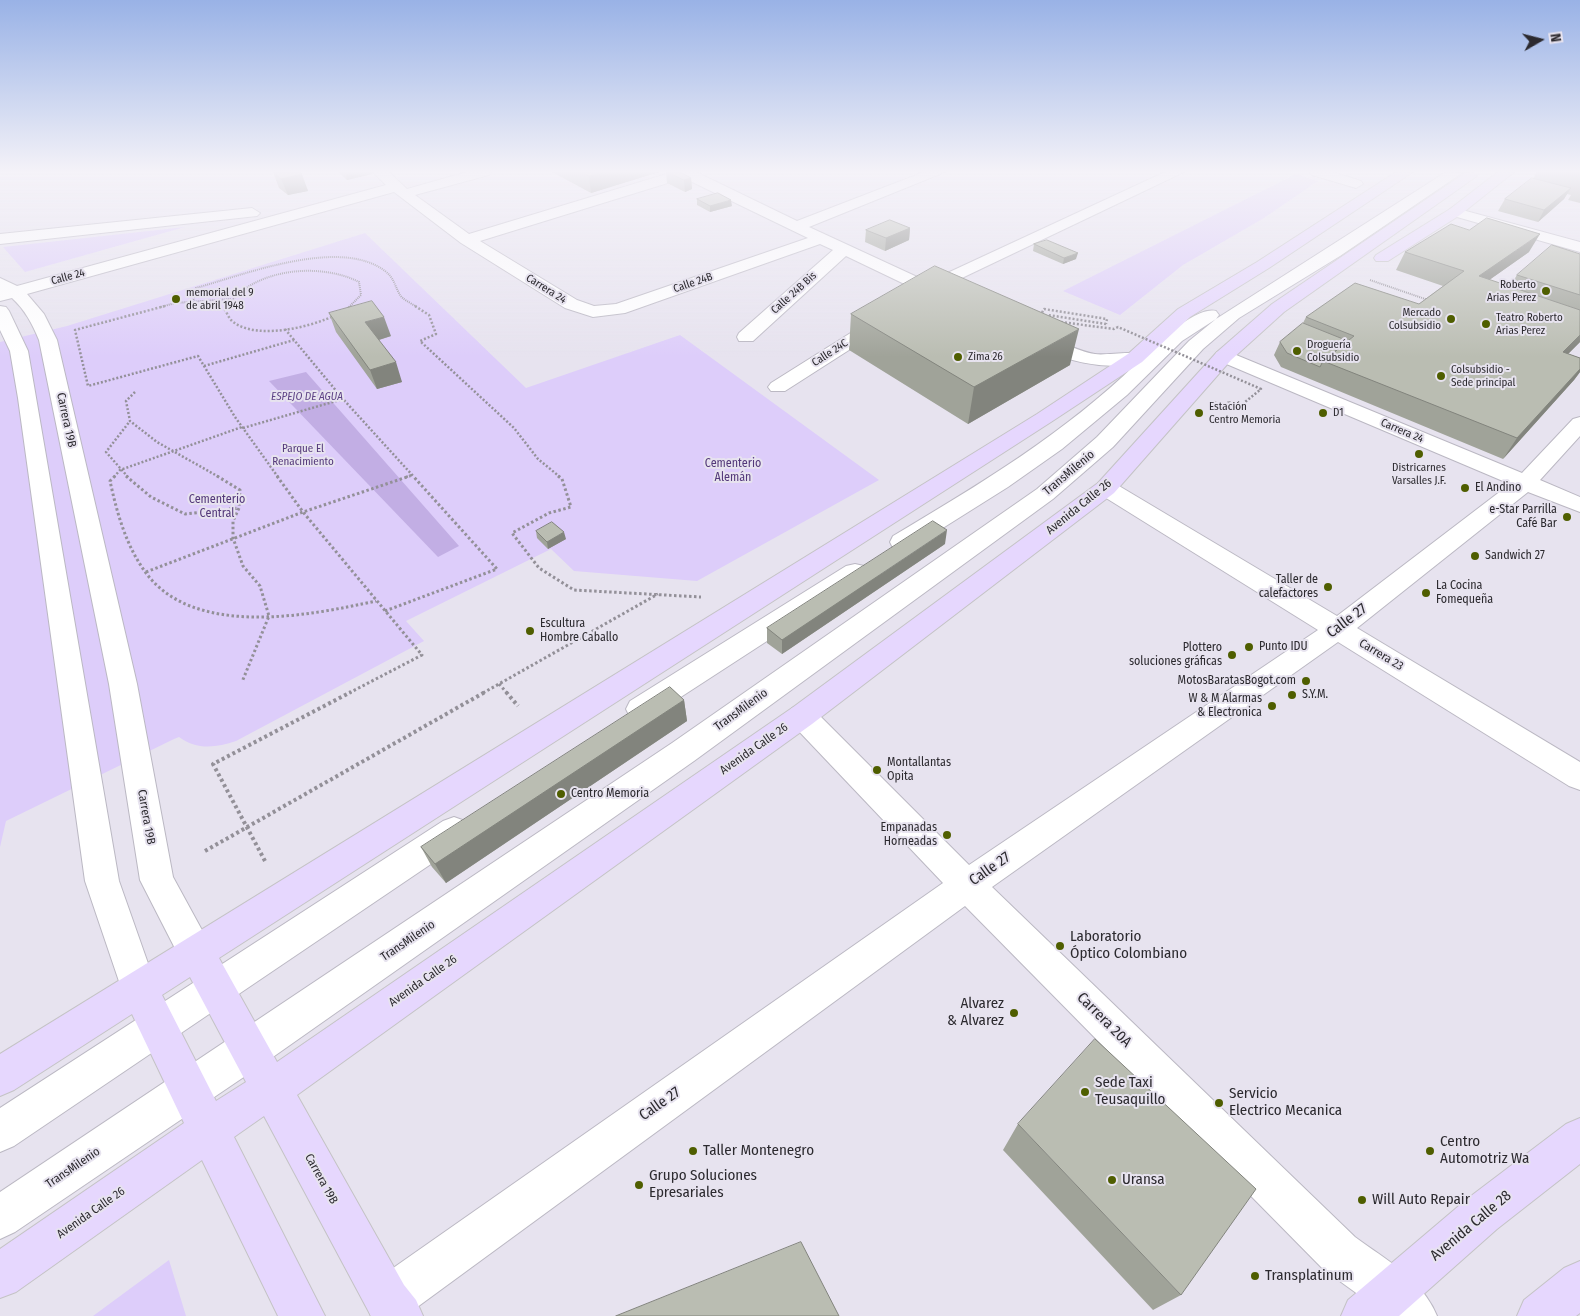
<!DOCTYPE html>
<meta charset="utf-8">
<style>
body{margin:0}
#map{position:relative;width:1580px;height:1316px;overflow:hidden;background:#e7e3ef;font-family:"Fira Sans Condensed",sans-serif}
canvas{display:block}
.north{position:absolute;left:1515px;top:15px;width:50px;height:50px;-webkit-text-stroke:4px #e7e3ef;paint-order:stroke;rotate:82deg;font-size:14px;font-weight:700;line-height:20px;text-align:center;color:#2c2a2f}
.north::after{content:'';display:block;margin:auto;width:18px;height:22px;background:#2c2a2f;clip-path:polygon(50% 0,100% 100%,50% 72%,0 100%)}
</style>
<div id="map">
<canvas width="1580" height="1316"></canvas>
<div class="north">N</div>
</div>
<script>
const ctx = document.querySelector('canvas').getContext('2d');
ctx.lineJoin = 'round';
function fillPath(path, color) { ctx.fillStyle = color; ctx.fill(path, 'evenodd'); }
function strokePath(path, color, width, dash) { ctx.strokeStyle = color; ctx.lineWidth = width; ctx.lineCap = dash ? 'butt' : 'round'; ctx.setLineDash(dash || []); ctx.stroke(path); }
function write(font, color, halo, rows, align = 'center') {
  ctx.font = font + ' "Fira Sans Condensed",sans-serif'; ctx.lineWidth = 4; ctx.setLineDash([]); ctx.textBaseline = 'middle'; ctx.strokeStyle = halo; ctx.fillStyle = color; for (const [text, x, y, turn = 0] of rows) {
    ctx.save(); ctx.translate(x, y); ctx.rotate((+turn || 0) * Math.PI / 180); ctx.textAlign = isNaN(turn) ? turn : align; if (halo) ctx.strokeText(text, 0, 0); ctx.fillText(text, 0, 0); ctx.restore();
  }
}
const green = new Path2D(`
 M1296 174 1318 181 1264 218 1183 265 1120 315 1063 291Z
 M185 227 25 272 3 247Z
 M365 233 526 388 680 335 879 480 697 581 574 571 551 549 406 621 424 641 236 741C216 748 196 750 179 737L174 739 6 821 0 847V342L67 326Z
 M169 1260 186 1316H93Z`);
const water = new Path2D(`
 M306 372 459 546 438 557 269 381Z`);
const pathFar3 = new Path2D(`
 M1370 280 1428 300
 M193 302 196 288C246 274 340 237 385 271 394 278 394 284 399 293 401 299 411 303 417 307
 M161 307 175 303 231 299
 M227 307C253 268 320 262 359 282L361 295 349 307`);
const pathFar2 = new Path2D(`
 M165 306 75 330 88 386 198 356 235 417 278 477
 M228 306 225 310C227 313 229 318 231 320 256 344 328 324 351 306
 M415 306 429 315 436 334 420 341 514 428 538 459 560 477
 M1040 316 1044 309 1107 319 1106 324
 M285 329 294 340
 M204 366 294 340 343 399 414 477
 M135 392 126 401 130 421 157 442 219 477
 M1214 402 1225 406 1229 402
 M243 428 343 399
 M114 477 120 470 242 427
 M128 477 106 452 130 421
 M406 477 412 475`);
const pathFar1 = new Path2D(`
 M115 476 110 481C117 513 126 546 146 573 194 638 308 616 376 601
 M126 476 151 497 185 514 239 508
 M217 476 240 490 239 508 233 521V538L243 566 260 586 269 616 242 682
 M277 476 303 512 422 655 349 693
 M558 476 562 479 571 507 549 513 512 533 539 568 574 590 701 597
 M146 572 303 512 410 476
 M385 611 497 569 413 476
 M499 684 507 693
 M483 693 658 594`);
const path = new Path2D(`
 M506 692 518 706
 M205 851 485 692
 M265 861 213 764 351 692`);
const minor = new Path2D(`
 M373 172H389L407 189 467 172H491L489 175 415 195 469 234 673 172H696L797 221 924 172H945L809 227 928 282 1165 172H1184L943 287 941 289 952 296 949 300C942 301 938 298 932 298 927 298 925 300 919 299L916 295 919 291 846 256 753 341H739L737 337 739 333 833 250 820 244 625 313 593 317 565 308 461 243 394 192 27 294 44 314 57 340 137 684 173 877 215 954 210 966 197 971 184 966 140 880 109 684 39 340C32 323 25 310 12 298L0 301V278L17 286 386 185ZM684 178 808 238 616 304 594 306 577 300 480 241Z
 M1310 172H1333L1361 181 1363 184 1356 188 1312 175Z
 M1446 172 1462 173 1340 256 1239 318 1203 349 1113 447 1053 499 694 761 263 1064 15 1232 0 1239V1192L672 743 1037 489 1097 437 1189 341 1216 319 1182 341 1127 395 1062 449 1008 487 911 548 902 550 893 548 890 542 893 536C979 485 1065 433 1137 363 1099 371 1067 360 1032 345L1030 341 1032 337C1050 333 1076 352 1095 354 1107 356 1138 349 1144 357 1159 343 1195 306 1216 311L1219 315 1216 319Z
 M252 208 260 213 257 216 0 244V234Z
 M1455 208 1580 242V252L1450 215 1448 212 1450 209Z
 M0 306 6 307 9 311 28 351 119 881 157 989 152 1002 139 1007 126 1002 85 881 18 398 10 351 0 330Z
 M882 316 888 317 891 321 888 325 785 391H771L768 387 771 383 876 317Z
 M1224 350 1522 473 1573 419 1580 417V436L1540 480 1580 497V512L1528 492 1357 628 1580 762V790L1569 786 1338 642 992 887 1355 1237C1386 1260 1422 1279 1437 1316H1384L1377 1308 1323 1269 965 906 405 1316H371L365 1301 372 1285 396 1266 943 883 792 724 787 716 792 708 802 705 812 708 969 865 1318 630 1098 493 1095 488 1098 483 1106 481 1114 483 1337 616 1510 484 1217 360 1214 356 1217 352Z
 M855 564 864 566 868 572 864 578 650 717 640 720 630 717 626 709 630 701 846 566Z
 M454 817 465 821 470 831 465 841 14 1146 0 1152V1108L443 821Z`);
const major = new Path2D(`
 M1396 172H1413L1269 268 1190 317 1142 362 1051 422 219 958 277 1062 792 708 1098 483 1217 352 1272 304 1465 173 1472 172 1477 176 1284 312 1231 360 1114 493 812 724 297 1095 404 1285 416 1300 423 1316H371L264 1116 234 1137 325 1316H278L202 1160 16 1292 0 1298V1249L184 1123 132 1014 14 1090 0 1096V1054L1037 414 1128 354 1178 309 1257 262ZM190 977 246 1082 216 1101 162 995Z
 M1498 172H1514L1460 215 1388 261H1376L1374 258 1376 255 1450 209Z
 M1580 1118V1164L1497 1229 1399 1316H1341L1348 1300 1467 1199 1566 1124Z
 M1580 1261V1313L1576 1316H1517L1524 1300 1564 1268Z`);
const pathBridge = new Path2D(`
 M1047 318 1048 315 1106 324
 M1061 322 1114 329 1118 327 1261 389 1239 407 1229 402`);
const wall = new Path2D(`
 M273 172H300L308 191 288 195 279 188Z
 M338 172H372V174L347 180Z
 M552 172H659L591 193Z
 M666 172H680L691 178 692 189 685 192 667 183Z
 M1537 172H1580V203L1568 200 1571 195 1567 194 1564 199 1538 222 1498 211 1505 199 1533 179Z
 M697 199 732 206 710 212 697 205Z
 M910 228 909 240 885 251 865 242 866 230Z
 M1034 244 1076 259 1063 264 1033 251Z
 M1405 252H1529L1489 280 1510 286 1517 275 1580 254V342L1568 354 1580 358V372L1574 380 1503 459 1281 367 1274 355 1280 342 1303 323 1306 317 1419 304 1443 286 1396 270Z
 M329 313 391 336 379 340 402 382 377 389 336 332Z
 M851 314 1070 365 968 424 849 350Z
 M536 531 566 539 548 549 537 538Z
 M945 544 782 654 767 643V628Z
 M684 700 687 721 446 883 432 867 421 847Z
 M1018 1124 1181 1295 1153 1310 1003 1150Z`);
const shadedWall = new Path2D(`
 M345 172H372V174L347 180Z
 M602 172H659L591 193 589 176Z
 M302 174 308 191 288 195 281 179Z
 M691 178 692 189 685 192 684 180Z
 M1571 188 1564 199 1538 222 1544 210Z
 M731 200 732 206 710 212V206Z
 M910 228 909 240 885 251 886 238Z
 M1540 234 1529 252 1468 295 1479 276Z
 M1078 253 1076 259 1063 264 1064 258Z
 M384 317 391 336 372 342 365 322Z
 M1079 329 1070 365 968 424 974 387Z
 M1580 335V342L1550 372 1563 352Z
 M396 362 402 382 377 389 370 370Z
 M1580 369V372L1574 380 1503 459 1517 438Z
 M947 530 945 544 782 654V640Z
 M564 532 566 539 548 549 547 542Z
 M684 700 687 721 446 883 435 864Z`);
const building = new Path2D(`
 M274 172H300L302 174 281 179Z
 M582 172H602L589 176Z
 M668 172H680L691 178 684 180Z
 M1532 178 1571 188 1544 210 1505 199Z
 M718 193 731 200 710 206 697 199Z
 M1487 218 1540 234 1479 276 1580 310V335L1563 352 1580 358V369L1517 438 1323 361 1354 336 1306 317 1355 283 1419 304 1464 271 1405 252 1451 224 1469 230Z
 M890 220 910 228 886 238 866 230Z
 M1047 240 1078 253 1064 258 1034 244Z
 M1552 245 1580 254V295L1517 275Z
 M935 266 1079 329 974 387 851 314Z
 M372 301 384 317 365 322 396 362 370 370 329 313Z
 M1303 323 1348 341 1323 361 1320 367 1287 353 1280 342Z
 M933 521 947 530 782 640 767 628Z
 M552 522 564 532 547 542 536 531Z
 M670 687 684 700 435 864 421 847Z
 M1095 1039 1256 1189 1181 1295 1018 1124Z
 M801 1242 839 1316H616Z`);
const markers = [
 [1546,291,5,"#4f5e00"],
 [176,299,5,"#4f5e00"],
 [1451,319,5,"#4f5e00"],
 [1486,324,5,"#4f5e00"],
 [1297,351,5,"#4f5e00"],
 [958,357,5,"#4f5e00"],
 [1441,376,5,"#4f5e00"],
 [1199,413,5,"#4f5e00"],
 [1323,413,5,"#4f5e00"],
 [1419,454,5,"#4f5e00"],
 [1465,488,5,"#4f5e00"],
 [1567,517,5,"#4f5e00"],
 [1475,556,5,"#4f5e00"],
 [1328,587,5,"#4f5e00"],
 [1426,593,5,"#4f5e00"],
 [530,631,5,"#4f5e00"],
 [1249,647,5,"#4f5e00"],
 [1232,655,5,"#4f5e00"],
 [1306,681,5,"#4f5e00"],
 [1292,695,5,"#4f5e00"],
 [1272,706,5,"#4f5e00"],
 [877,770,5,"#4f5e00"],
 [561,794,5,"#4f5e00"],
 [947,835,5,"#4f5e00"],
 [1060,946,5,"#4f5e00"],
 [1014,1013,5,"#4f5e00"],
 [1085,1092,5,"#4f5e00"],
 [1219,1103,5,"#4f5e00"],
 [693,1151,5,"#4f5e00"],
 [1430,1151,5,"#4f5e00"],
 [1112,1180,5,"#4f5e00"],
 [639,1185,5,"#4f5e00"],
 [1362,1200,5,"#4f5e00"],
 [1255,1276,5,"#4f5e00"]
];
const farStreetnames = [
 ["Calle 24",68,277,-15],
 ["Calle 24B",693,283,-19],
 ["Carrera 24",546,289,32],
 ["Calle 24B Bis",794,293,-42],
 ["Calle 24C",830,353,-33],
 ["Carrera 24",1402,431,23]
];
const farPoinames = [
 ["Roberto",1536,285,"right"],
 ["Arias Perez",1536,298,"right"],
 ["memorial del 9",186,293],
 ["de abril 1948",186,306],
 ["Mercado",1441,313,"right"],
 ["Colsubsidio",1441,326,"right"],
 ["Teatro Roberto",1496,318],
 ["Arias Perez",1496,331],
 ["Droguería",1307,345],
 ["Colsubsidio",1307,358],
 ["Zima 26",968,357],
 ["Colsubsidio -",1451,370],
 ["Sede principal",1451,383],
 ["Estación",1209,407],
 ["Centro Memoria",1209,420],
 ["D1",1333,413],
 ["Districarnes",1419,468,"center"],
 ["Varsalles J.F.",1419,481,"center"]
];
const farWaternames = [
 ["ESPEJO DE AGUA",307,397]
];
const farParknames = [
 ["Parque El",303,449],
 ["Renacimiento",303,462]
];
const streetNames = [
 ["Carrera 19B",66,420,78],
 ["TransMilenio",1069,473,-40],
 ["Avenida Calle 26",1079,507,-39],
 ["Carrera 23",1381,655,31],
 ["TransMilenio",741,710,-36],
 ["Avenida Calle 26",754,749,-35],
 ["Carrera 19B",146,817,80],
 ["TransMilenio",408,941,-34],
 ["Avenida Calle 26",423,981,-35],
 ["TransMilenio",73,1168,-34],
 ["Carrera 19B",321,1179,61],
 ["Avenida Calle 26",91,1213,-35]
];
const parkNames = [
 ["Cementerio",733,464],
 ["Alemán",733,478],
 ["Cementerio",217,500],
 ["Central",217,514]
];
const poiNames = [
 ["El Andino",1475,488],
 ["e-Star Parrilla",1557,510,"right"],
 ["Café Bar",1557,524,"right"],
 ["Sandwich 27",1485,556],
 ["Taller de",1318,580,"right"],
 ["calefactores",1318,594,"right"],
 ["La Cocina",1436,586],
 ["Fomequeña",1436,600],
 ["Escultura",540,624],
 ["Hombre Caballo",540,638],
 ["Punto IDU",1259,647],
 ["Plottero",1222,648,"right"],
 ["soluciones gráficas",1222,662,"right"],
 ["MotosBaratasBogot.com",1296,681,"right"],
 ["S.Y.M.",1302,695],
 ["W & M Alarmas",1262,699,"right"],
 ["& Electronica",1262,713,"right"],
 ["Montallantas",887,763],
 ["Opita",887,777],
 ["Centro Memoria",571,794],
 ["Empanadas",937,828,"right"],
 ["Horneadas",937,842,"right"]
];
const nearStreetnames = [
 ["Calle 27",1347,621,-37],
 ["Calle 27",990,869,-35],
 ["Carrera 20A",1104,1020,45],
 ["Calle 27",660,1104,-35],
 ["Avenida Calle 28",1471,1226,-40]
];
const nearPoinames = [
 ["Laboratorio",1070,937],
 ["Óptico Colombiano",1070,954],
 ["Alvarez",1004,1004,"right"],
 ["& Alvarez",1004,1021,"right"],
 ["Sede Taxi",1095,1083],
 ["Teusaquillo",1095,1100],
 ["Servicio",1229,1094],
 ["Electrico Mecanica",1229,1111],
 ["Centro",1440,1142],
 ["Automotriz Wa",1440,1159],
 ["Taller Montenegro",703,1151],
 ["Grupo Soluciones",649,1176],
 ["Epresariales",649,1193],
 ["Uransa",1122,1180],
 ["Will Auto Repair",1372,1200],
 ["Transplatinum",1265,1276]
];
fillPath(green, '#ddcdfa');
fillPath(water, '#c2aee4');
strokePath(minor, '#bbb8c3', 2);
strokePath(major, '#c4c3c5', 2);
strokePath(pathFar3, '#939098', 2, [1, 1]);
strokePath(pathFar2, '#939098', 2.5, [2, 2]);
strokePath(pathFar1, '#939098', 3, [2.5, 2.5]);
strokePath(path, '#939098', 4, [3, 3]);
fillPath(minor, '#fff');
fillPath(major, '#e6d7fe');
strokePath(pathBridge, '#939098', 2.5, [2, 2]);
fillPath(wall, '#a0a399');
fillPath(shadedWall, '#82847d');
fillPath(building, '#babdb2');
strokePath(building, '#82847d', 1);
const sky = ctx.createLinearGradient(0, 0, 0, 357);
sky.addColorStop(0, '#99b2e6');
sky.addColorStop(0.48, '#f4f2f8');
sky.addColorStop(1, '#f4f2f800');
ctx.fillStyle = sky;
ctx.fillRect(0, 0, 1580, 357);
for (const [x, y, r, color] of markers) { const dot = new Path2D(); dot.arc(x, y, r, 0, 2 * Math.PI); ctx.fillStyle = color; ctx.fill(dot); strokePath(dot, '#e7e3ef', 2); }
write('11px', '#2c2a2f', '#e7e3ef', farStreetnames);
write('11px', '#2c2a2f', '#e7e3ef', farPoinames, 'left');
write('italic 11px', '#5f4486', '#e7e3ef', farWaternames);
write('11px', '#54397a', '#e7e3ef', farParknames);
write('12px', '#2c2a2f', '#e7e3ef', streetNames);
write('12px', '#54397a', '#e7e3ef', parkNames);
write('12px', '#2c2a2f', '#e7e3ef', poiNames, 'left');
write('15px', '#2c2a2f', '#e7e3ef', nearStreetnames);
write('15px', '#2c2a2f', '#e7e3ef', nearPoinames, 'left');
</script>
